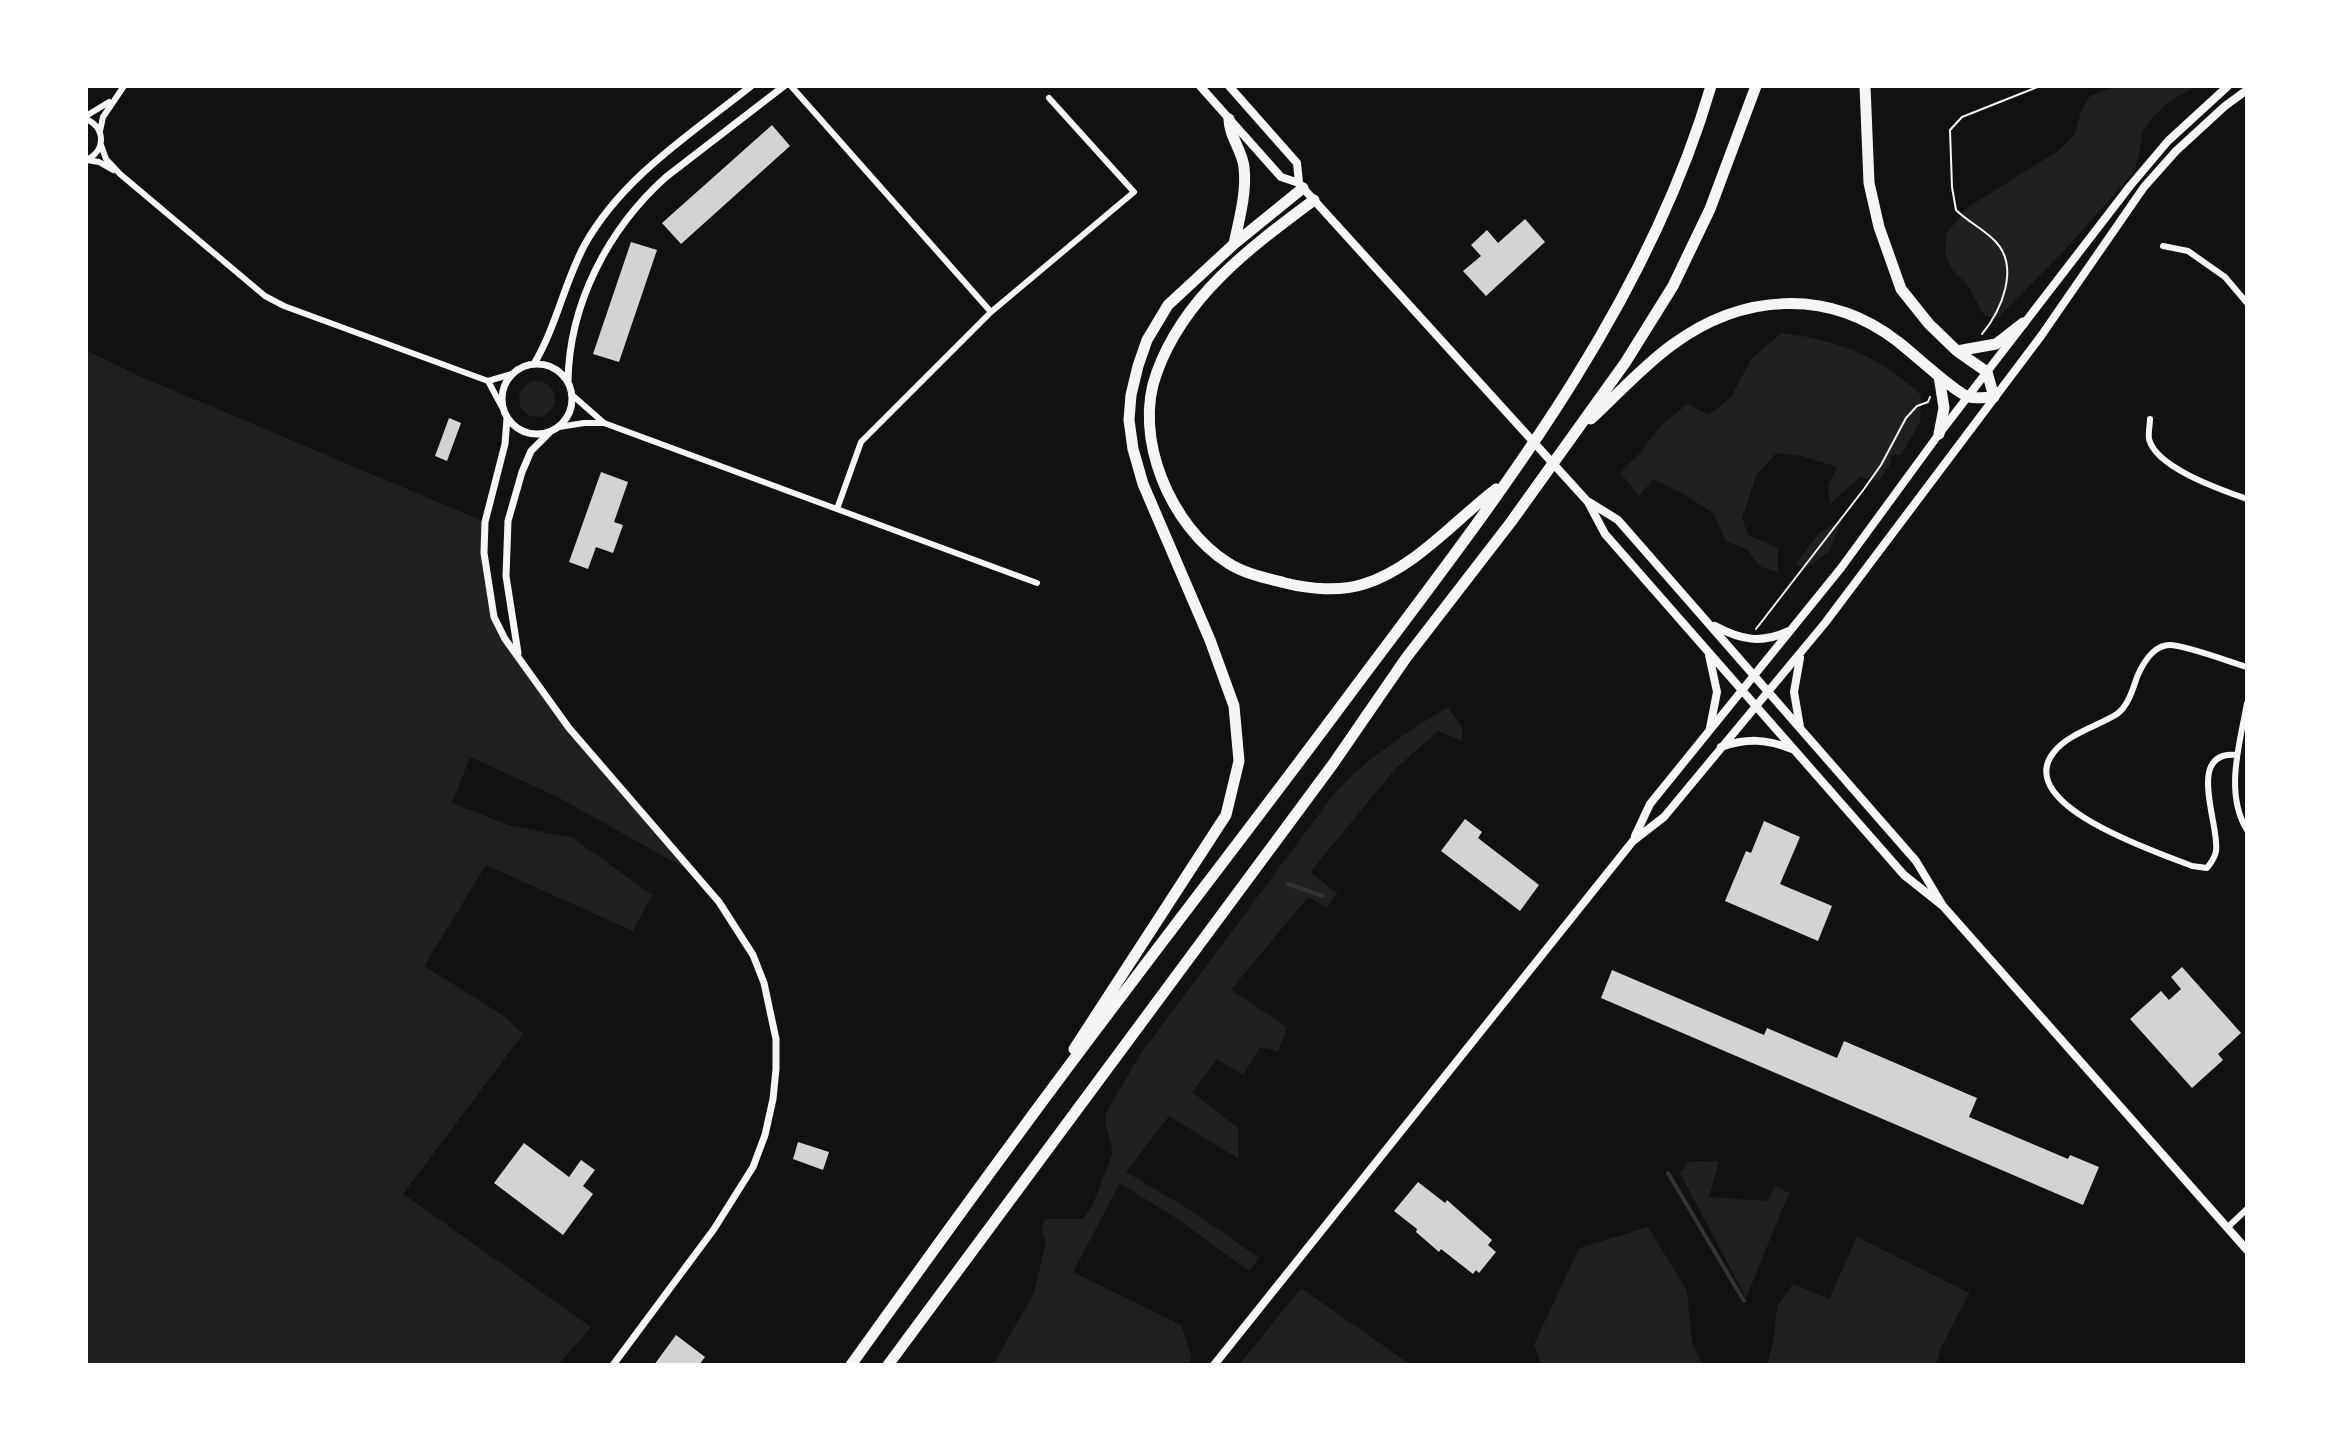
<!DOCTYPE html>
<style>
body{margin:0}
#map{position:relative;width:2333px;height:1451px;overflow:hidden;background:#111;font-family:"Noto Sans",sans-serif}
canvas{display:block}
.frame{position:absolute;inset:0;border:88px solid #fff;pointer-events:none}
</style>
<div id="map">
<canvas width="2333" height="1451"></canvas>
<div class="frame"></div>
</div>
<script>
const ctx = document.querySelector('canvas').getContext('2d');
ctx.lineJoin = 'round';
function fillPath(path, color) { ctx.fillStyle = color; ctx.fill(path, 'evenodd'); }
function strokePath(path, color, width, dash) { ctx.strokeStyle = color; ctx.lineWidth = width; ctx.lineCap = dash ? 'butt' : 'round'; ctx.setLineDash(dash || []); ctx.stroke(path); }
const green = new Path2D(`
 M2118 86H2196L2167 103 2153 117 2142 132 2140 152 2133 173 2061 254 1998 318 1985 316 1966 283 1951 268 1945 251 1946 234 1968 207 2058 151 2074 135 2082 109 2090 96Z
 M1782 333C1838 340 1879 356 1921 395L1920 422 1901 455H1890L1891 463 1879 481 1860 477 1830 504 1828 486 1837 467 1802 456 1776 453 1756 476 1742 518 1748 535 1778 548V572L1761 567 1746 549 1726 541 1713 513 1682 493 1653 479 1639 496 1620 472 1640 453 1662 424 1688 404 1709 415 1731 397 1752 358Z
 M86 350 137 375 485 522 484 553 494 617 543 694 697 875 556 796 470 757 452 803 508 825 573 838 652 895 633 931 486 865 424 966 504 1016 523 1034 403 1194 591 1327 558 1365H86Z
 M519 399a18 18 0 1 1 36 0a18 18 0 1 1-36 0Z
 M1842 519 1829 552 1805 569 1796 564 1819 533Z
 M1448 707 1462 728V741L1438 731 1396 768 1310 872 1337 893 1327 907 1308 897 1231 990 1287 1027 1278 1051 1260 1047 1243 1075 1217 1059 1192 1092 1238 1128 1239 1159 1169 1116 1126 1172 1190 1210 1259 1258 1249 1271 1179 1220 1120 1183 1073 1272 1181 1325 1192 1358 1187 1365H993L1034 1293 1046 1241 1042 1229 1045 1219H1082L1092 1207 1112 1155C1113 1140 1103 1129 1106 1113L1140 1055 1334 794C1367 758 1407 732 1448 707Z
 M1719 1161 1709 1197 1767 1201 1775 1186 1789 1193 1746 1298 1680 1173 1689 1162Z
 M1648 1227 1687 1291 1692 1343 1703 1365H1542L1534 1345 1579 1248Z
 M1857 1237 1969 1293 1941 1348 1936 1365H1767L1774 1338 1777 1306 1793 1284 1829 1299Z
 M1301 1288 1401 1358 1410 1365H1239Z`);
const stream = new Path2D(`
 M1288 884 1323 896
 M1668 1173 1744 1301`);
const building = new Path2D(`
 M772 125 790 146 681 244 662 223Z
 M1525 219 1545 242 1486 296 1463 271 1481 256 1471 245 1487 230 1498 243Z
 M631 242 657 250 619 362 593 354Z
 M449 418 461 423 447 461 435 456Z
 M601 472 628 482 614 522 623 525 613 553 596 547 588 569 569 562Z
 M1465 819 1482 832 1478 838 1539 885 1520 911 1441 851Z
 M1764 821 1800 837 1780 884 1832 906 1818 941 1725 901 1746 851 1751 853Z
 M2182 967 2241 1033 2218 1054 2223 1060 2192 1088 2130 1019 2161 991 2169 1000 2181 989 2171 977Z
 M1612 970 1764 1035 1767 1028 1837 1058 1844 1041 1977 1098 1969 1117 2068 1159 2070 1155 2099 1167 2083 1205 1601 998Z
 M798 1142 829 1152 823 1170 793 1159Z
 M524 1143 569 1177 581 1160 595 1170 583 1186 593 1194 563 1235 494 1183Z
 M1418 1182 1445 1203 1447 1200 1492 1240 1488 1245 1496 1252 1479 1273 1476 1270 1473 1274 1441 1249 1439 1252 1416 1232 1417 1229 1394 1211Z
 M676 1335 705 1357 699 1365H654Z`);
const path = new Path2D(`
 M1982 334C2001 311 2020 268 1996 242 1984 229 1968 222 1956 210L1952 187 1950 130 1962 117 2040 86
 M1756 629 1864 489 1881 465 1906 418 1917 406 1928 402 1930 397`);
const minor = new Path2D(`
 M791 86 991 312
 M86 116 109 102
 M86 119C106 128 106 151 86 160
 M100 131 103 117 124 86
 M101 145 106 159 120 174 265 296 284 306 488 381 512 374
 M87 160 99 162 113 170
 M2163 246 2188 251 2225 277 2247 303
 M488 381 502 407
 M571 394 604 423 1037 583
 M2150 419C2150 425 2148 433 2149 439 2156 468 2222 490 2247 499
 M559 427 584 423H604
 M837 509 861 442 991 312 1134 192 1049 98
 M2247 703C2240 743 2224 793 2247 830
 M2236 755C2185 751 2220 825 2216 851 2215 858 2211 863 2207 868L2192 866C2160 853 2011 805 2054 752 2068 734 2098 726 2117 714 2128 706 2133 689 2137 677 2143 663 2153 645 2170 645 2185 645 2230 662 2247 667
 M2228 1227 2247 1209`);
const tertiary = new Path2D(`
 M502 399a35 35 0 1 1 70 0a35 35 0 1 1-70 0Z
 M534 364C556 327 564 284 584 246 622 177 691 134 751 86
 M568 382C569 304 608 229 666 177L784 86
 M507 418 505 444 485 522 484 553 494 617 505 639 569 728 719 902 753 955 764 983 776 1039V1069L773 1099 765 1135 753 1167 714 1229 613 1365
 M518 653 506 576 508 521 522 472 531 451 549 433`);
const secondary = new Path2D(`
 M1200 86 1281 177 1299 183
 M1229 86 1297 163 1299 183 1303 188 1588 502 1605 534 1904 875 1943 906
 M1589 502 1618 520 1916 861 1943 906 2247 1250
 M1715 626C1741 640 1761 644 1789 631
 M1709 655 1717 692 1710 728
 M1800 658 1794 692 1800 727
 M1721 747C1747 738 1767 739 1792 749
 M1635 836 1650 804 1841 568 1939 434 2130 186 2168 141 2228 86
 M1214 1365 1633 841 1664 817 1825 623 2041 336 2144 187 2176 151 2225 106 2247 90`);
const motorway = new Path2D(`
 M1229 119C1229 136 1242 150 1244 167 1247 192 1239 220 1234 244
 M1314 200C1251 247 1185 295 1157 372 1132 437 1171 527 1228 563 1245 574 1266 578 1285 583 1309 589 1340 592 1364 584 1415 568 1454 521 1496 489
 M1957 351 1996 344 2023 323
 M1939 376 1944 408 1939 434
 M1591 419C1617 395 1643 366 1672 345 1741 294 1827 287 1897 341 1912 352 1955 393 1969 397 1976 399 1986 397 1994 397L1987 372 1957 351 1929 324 1901 289 1879 227 1869 183 1865 86
 M1074 1049 1226 815 1239 761 1234 706 1210 640 1143 484 1133 449 1129 420 1131 395 1138 366 1147 340 1168 305 1234 244 1303 188
 M851 1365C907 1287 963 1209 1020 1132 1124 990 1233 851 1338 710 1482 516 1642 322 1711 86
 M888 1365 1333 764 1406 658 1511 522 1625 363 1673 286 1710 209 1756 86`);
fillPath(green, '#202020');
strokePath(stream, '#333', 4);
fillPath(building, '#d3d3d3');
strokePath(path, '#f5f5f5', 2);
strokePath(minor, '#f5f5f5', 6);
strokePath(tertiary, '#f5f5f5', 7);
strokePath(secondary, '#f5f5f5', 8);
strokePath(motorway, '#f5f5f5', 11);
</script>
